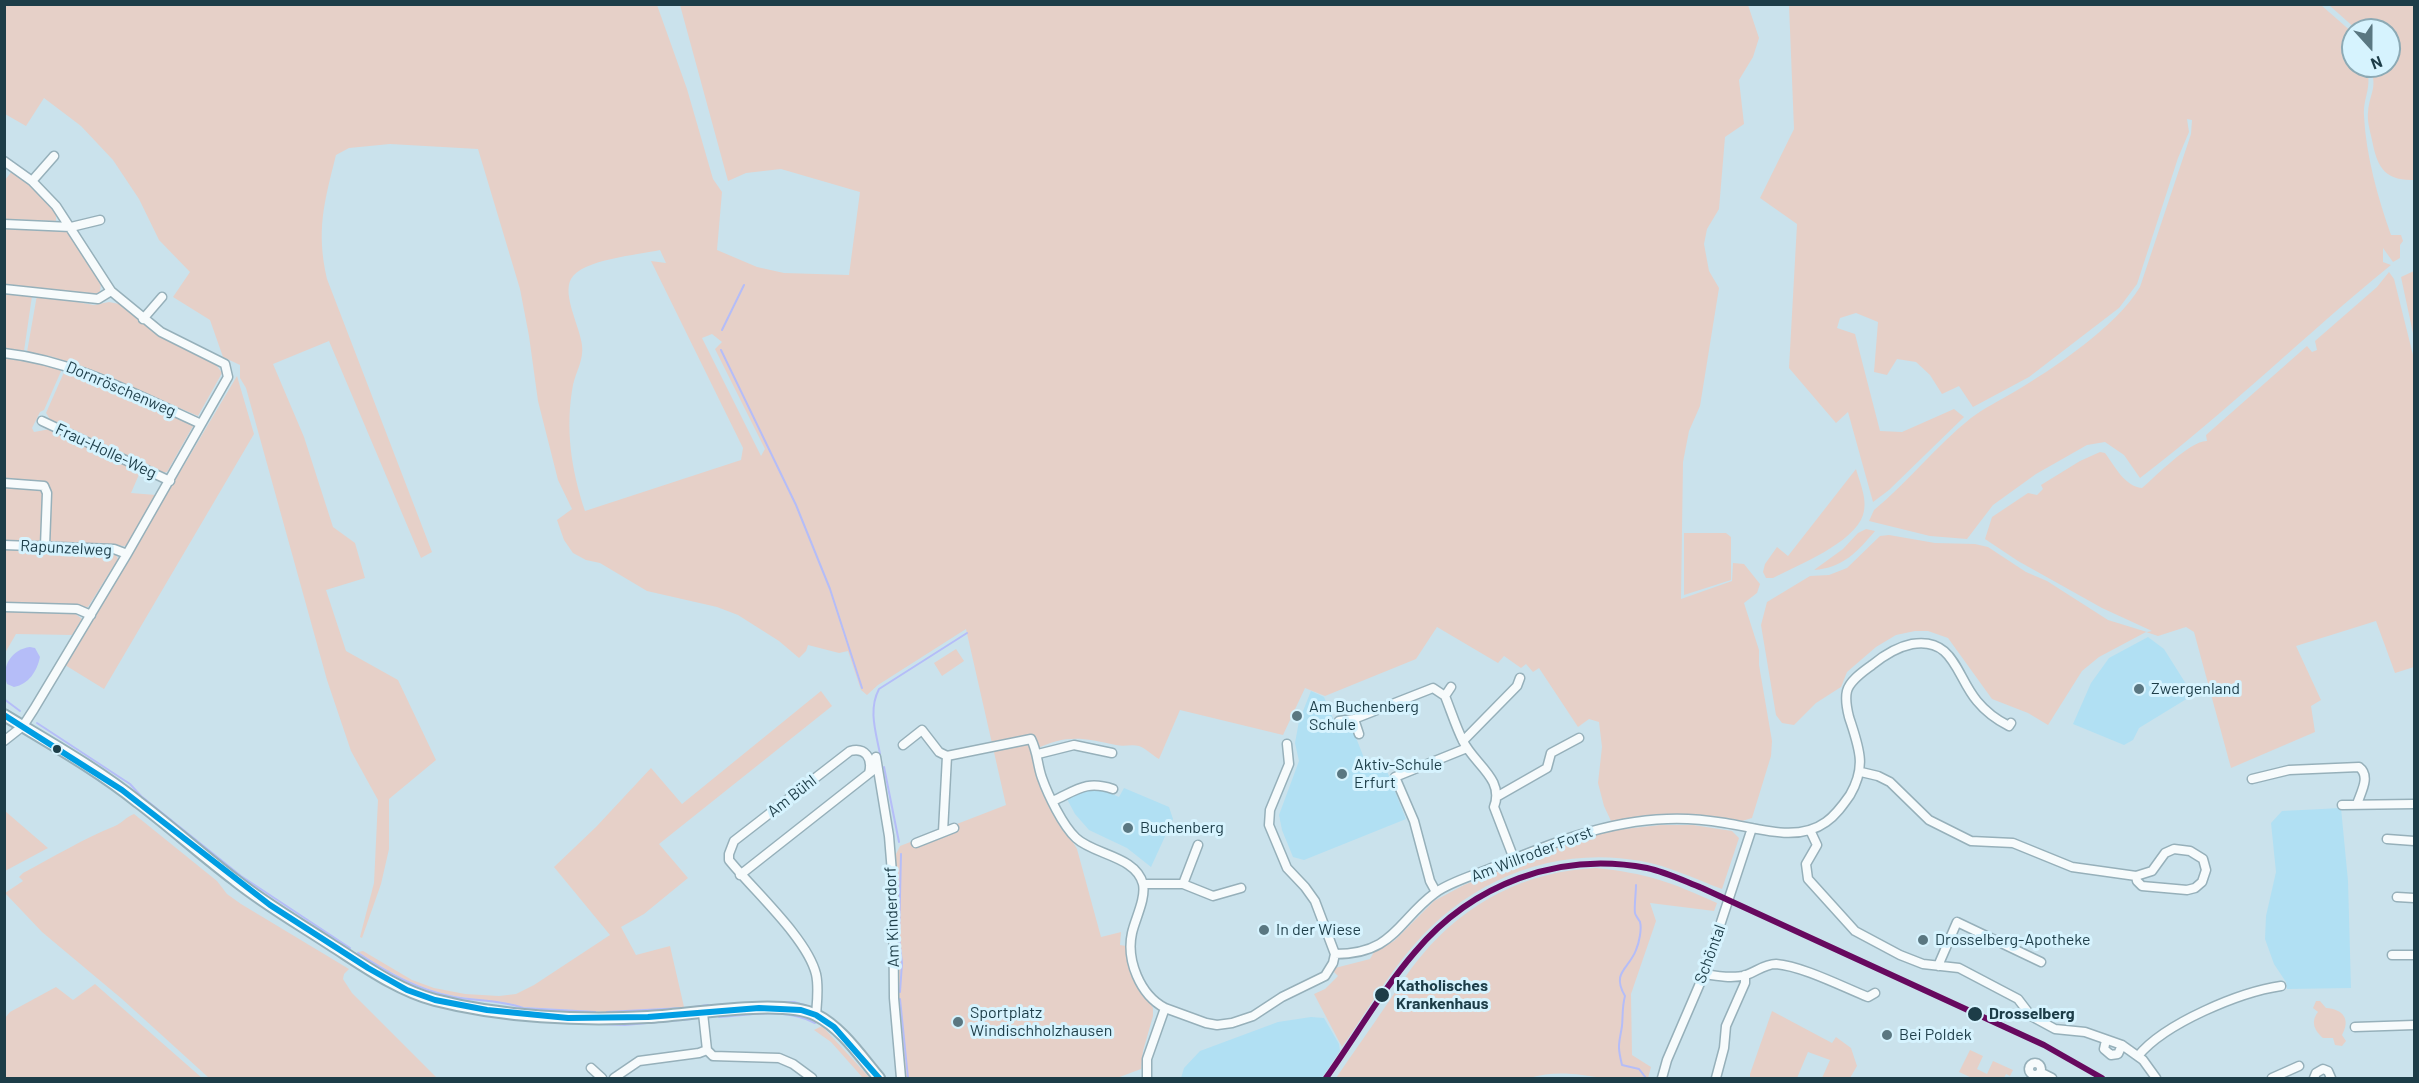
<!DOCTYPE html>
<meta charset="utf-8">
<style>
body{margin:0}
#map{position:relative;width:2419px;height:1083px;overflow:hidden;background:#cae2ec;font-family:Barlow,sans-serif}
canvas{display:block}
.frame{position:absolute;inset:0;border:6px solid #1d3d48;pointer-events:none}
.north{position:absolute;left:2341px;top:18px;width:60px;height:60px;box-sizing:border-box;background:#d6f3fe;border:2px solid #8caab5;border-radius:50%;rotate:159deg;font-size:16px;font-weight:700;line-height:24px;text-align:center;color:#1d3d48}
.north::after{content:'';display:block;margin:auto;width:21px;height:27px;background:#5a7781;clip-path:polygon(50% 0,100% 100%,50% 72%,0 100%)}
</style>
<div id="map">
<canvas width="2419" height="1083"></canvas>
<div class="frame"></div>
<div class="north">N</div>
</div>
<script>
const ctx = document.querySelector('canvas').getContext('2d');
ctx.lineJoin = 'round';
function fillPath(path, color) { ctx.fillStyle = color; ctx.fill(path, 'evenodd'); }
function strokePath(path, color, width, dash) { ctx.strokeStyle = color; ctx.lineWidth = width; ctx.lineCap = dash ? 'butt' : 'round'; ctx.setLineDash(dash || []); ctx.stroke(path); }
function write(font, color, halo, rows, align = 'center') {
  ctx.font = font + ' Barlow,sans-serif'; ctx.lineWidth = 6; ctx.setLineDash([]); ctx.textBaseline = 'middle'; ctx.strokeStyle = halo; ctx.fillStyle = color; for (const [text, x, y, turn = 0] of rows) {
    ctx.save(); ctx.translate(x, y); ctx.rotate((+turn || 0) * Math.PI / 180); ctx.textAlign = isNaN(turn) ? turn : align; if (halo) ctx.strokeText(text, 0, 0); ctx.fillText(text, 0, 0); ctx.restore();
  }
}
const built = new Path2D(`
 M2148 637 2164 649 2193 695 2139 728 2133 740 2124 745 2073 724 2091 683 2109 658Z
 M1311 691 1324 697 1338 730 1351 725 1366 763 1387 771 1406 819 1304 860 1293 857 1282 830 1279 815 1299 761 1295 743 1299 721Z
 M1092 788H1099L1119 797 1124 788 1169 807 1173 819 1151 867 1127 848 1089 830 1075 814 1067 799Z
 M2341 808 2348 881 2351 988 2287 989 2286 982 2274 964 2265 939 2266 916 2276 872 2271 823 2282 811Z
 M1311 1017 1324 1018 1339 1044 1340 1051 1322 1078H1181L1184 1068 1200 1051 1278 1022Z`);
const green = new Path2D(`
 M5 5H657L687 89 713 179 722 192 717 250 757 267 784 273 849 275 860 192 781 169 746 173 728 181 680 5H1748L1759 38 1753 57 1739 80 1744 124 1725 137 1719 209 1707 229 1704 244 1709 271 1719 288 1700 406 1689 431 1683 462 1681 599 1732 581 1733 563 1744 564 1760 584 1757 593 1744 603 1759 650V665L1772 741 1771 756 1752 818 1742 821 1678 815H1648L1611 821 1604 806 1598 783 1602 747 1599 722 1589 719 1578 727 1539 668 1533 672 1526 664 1521 668 1504 656 1498 663 1437 627 1416 659 1325 696 1305 688 1283 735 1180 710 1159 759C1152 755 1147 749 1139 746 1131 744 1124 747 1116 745 1082 738 1067 734 1034 750L1042 790 1077 849 1101 937 1121 932 1120 945 1126 946 1130 971 1153 1008V1016L1143 1051 1141 1069 1117 1078H906L897 989 898 915 894 858 900 846 1006 805 966 629 878 685 867 695 861 690 848 651 839 653 808 645 806 651 799 658 779 641 738 615 717 607 647 591 600 563 586 560 573 553 564 540 557 520 572 509 558 480 538 401 529 336 520 289 478 149 390 144 349 148 336 155C324 203 316 230 327 279L432 552 421 558 329 341 273 364 304 437 333 527 355 543 365 578 326 590 346 651 398 680 436 760 389 799V849L381 884 362 938 360 937 374 883 378 800 351 751 327 680 246 388 240 378V365L223 357 210 320 173 297 190 272 159 240 139 199 113 160 81 126 44 98 26 126 5 114ZM660 250 666 263 651 261 743 448 741 460 585 511C571 469 565 428 573 385 576 371 584 360 582 345 580 327 562 295 571 279 582 259 639 255 660 250ZM712 334 722 342 715 349 765 449 761 456 702 338Z
 M1789 5H2321L2353 33V66H2366C2373 88 2363 96 2364 116 2366 156 2378 198 2391 235H2401L2403 241 2400 245V258L2393 262 2383 248V262L2391 265C2306 334 2227 412 2140 478L2124 455 2105 442 2087 445 2036 474 1993 505 1967 539 1930 536 1869 521 1874 510C1908 482 1936 446 1971 418 1984 408 1999 401 2014 392 2053 369 2117 326 2140 287L2191 134 2192 120 2187 119 2189 132 2178 158 2137 284 2119 308 2029 377 1973 407 1959 386 1942 394 1930 375 1916 362 1897 359 1887 375 1874 372 1878 322 1856 313 1840 318 1837 328 1855 334 1880 431 1902 432 1954 409 1964 417 1889 490 1873 502 1848 412 1836 423 1789 368 1797 224 1760 198 1794 129Z
 M2329 5H2414V180C2384 181 2377 166 2372 140 2370 131 2367 121 2368 112 2370 91 2378 89 2370 66H2389V30H2357Z
 M13 170 29 183 56 212V221L5 219V180Z
 M4 227 64 231 69 233 101 283 100 292 90 297 45 289 5 286Z
 M2414 271V338L2401 277Z
 M2389 272 2394 279 2414 359V667L2395 673 2376 621 2296 646 2321 700 2311 706 2315 732 2231 768 2194 632 2186 627 2158 636 2146 632 2099 657 2082 671 2048 725 2028 713 1992 699 1948 638 1928 631H1915L1896 635 1876 647 1847 672 1841 687 1816 703 1794 725 1782 723 1776 715 1761 625 1767 602 1810 576 1829 575 1847 568 1880 536 1889 535 1935 543 1975 544 1988 547 2026 572 2047 581 2108 620 2147 632 2152 631 2102 608 2018 561 1985 539 1992 517 2028 493 2037 495 2043 489 2041 485 2080 461 2100 452 2105 453C2115 466 2124 486 2142 488 2155 477 2191 440 2207 441L2206 435 2307 346 2312 352 2317 350 2315 341 2377 287Z
 M5 294 32 296 24 351 5 349Z
 M37 295 94 305 109 302 119 304 149 328 168 340 215 363 222 373 198 416 92 371 53 357 27 352Z
 M5 356 62 369 44 410 40 412 32 428 34 432 50 429 141 470 131 493 156 495 126 546 52 543 49 540 45 482 5 480Z
 M65 370 76 371 190 424 193 426 167 472 162 473 53 424 46 413Z
 M237 376 254 434 104 689 65 665Z
 M1856 469C1860 483 1868 500 1863 515 1854 543 1798 565 1773 578H1766L1763 572 1765 564 1777 547 1788 556Z
 M5 486 39 488 42 491 41 538 37 544 5 542Z
 M1866 529 1875 531C1857 552 1843 568 1814 570L1843 549 1858 533Z
 M1684 533H1726L1731 537V580L1684 595Z
 M5 548 115 553 118 559 88 607 5 604Z
 M5 610 73 612 82 619 72 635 16 634 5 653Z
 M956 649 964 661 942 676 934 663Z
 M821 691 832 706 659 844 688 878 644 914 621 927 636 955 670 946 684 1007 607 1012 523 1007C502 1000 477 1000 455 996 418 989 389 972 358 952L363 951 412 980 434 988 465 994 499 996 516 994 534 985 610 935 554 867 596 827 651 768 682 804Z
 M5 811 48 848 5 871H4Z
 M134 814 217 881 227 894 241 904 349 969 344 974 343 979 352 993 437 1078H209L122 999 42 932 5 893 23 881 19 877 23 873C53 857 83 839 115 826 122 823 126 817 134 814Z
 M1661 825H1693L1732 831 1739 838 1722 889C1695 879 1669 866 1641 861 1554 845 1469 880 1413 946 1386 977 1365 1014 1342 1047L1314 994 1325 989 1338 976 1334 972 1335 968 1370 959 1374 952 1394 941 1434 901 1464 885 1578 839 1614 830Z
 M1596 868C1646 873 1671 882 1717 903L1714 911 1650 903 1656 921 1631 994 1632 1055 1651 1067 1648 1078C1634 1079 1618 1081 1604 1078 1577 1074 1556 1070 1529 1078H1336C1352 1054 1369 1031 1385 1007 1397 990 1408 971 1422 955 1466 902 1527 871 1596 868Z
 M95 984 202 1078H5V1018L10 1012 56 987 73 1000Z
 M2316 1001H2320L2326 1008C2343 1009 2351 1019 2342 1035L2346 1041 2342 1046 2335 1045 2333 1038H2323C2315 1031 2310 1022 2318 1012L2313 1008Z
 M1772 1011 1832 1043 1836 1037 1851 1048 1857 1066 1850 1078H1822L1830 1060 1808 1052 1797 1078H1750V1074Z
 M822 1026 870 1078H863L831 1042 814 1030Z
 M1970 1050 1983 1056 1977 1069 1987 1074 1993 1061 2013 1070 2010 1076 2006 1074 2004 1078H1972L1959 1072Z`);
const water = new Path2D(`
 M30 647 35 648 40 657C37 671 29 684 14 687L7 684C0 666 13 649 30 647Z`);
const stream = new Path2D(`
 M722 330 744 285
 M721 350 796 505 830 589 862 688
 M4 699 20 711
 M37 723 130 784 141 796 241 876 350 948
 M880 754C876 732 868 710 879 689L967 633
 M74 764 119 794
 M884 767 899 842
 M143 813 171 835
 M177 841 192 852
 M1636 885C1636 893 1634 907 1635 913 1635 915 1640 921 1640 922 1642 929 1639 943 1636 950 1629 969 1611 972 1625 996 1622 1007 1623 1015 1622 1026 1619 1045 1617 1044 1622 1065L1639 1069 1646 1078
 M358 953C388 973 418 990 454 997 477 1001 502 1000 523 1008L595 1012
 M900 992 902 963 899 938 901 854
 M900 999 908 1078
 M757 1003 794 1002 807 1006
 M719 1005 727 1004
 M694 1007 708 1005
 M607 1012 683 1008
 M719 1017C750 1015 786 1007 815 1023
 M555 1022 625 1025 691 1019`);
const minor = new Path2D(`
 M4 161 32 181 56 206 111 291 161 332 225 364 228 377 127 554 34 709 23 726 4 741
 M32 181 54 156
 M4 224 71 227 100 220
 M4 289 98 299 111 291
 M143 319 162 297
 M4 353C75 361 137 395 201 424
 M42 421 170 481
 M4 483 44 486 47 493 45 546
 M4 545 114 549 127 554
 M4 607 77 609 91 615
 M1451 687 1445 696C1451 711 1456 727 1463 741 1474 764 1505 779 1494 807L1514 859
 M1354 719 1359 734
 M1339 721 1354 719 1433 688 1445 696
 M1463 741 1517 686 1520 678
 M903 745 922 730 939 752 947 756 1031 739C1038 753 1037 764 1042 778 1048 795 1063 826 1076 838 1094 855 1136 856 1143 884 1146 899 1135 919 1132 933 1126 960 1140 995 1165 1008L1206 1023 1217 1025 1232 1023 1253 1016 1282 997 1325 976 1333 963 1335 954 1315 901 1305 887 1287 868 1269 825 1270 810 1289 764 1287 744
 M1038 754 1074 745 1112 753
 M876 757 889 836 893 885 894 998 901 1078
 M1861 772 1878 776 1890 782 1929 820 1971 841 2013 843 2072 867 2136 876 2152 871 2165 853 2174 849 2190 851 2203 859 2206 870 2202 882 2195 888 2187 890 2142 886 2137 881 2136 876
 M2252 779 2289 770 2359 767C2371 776 2361 792 2357 804
 M1498 796 1547 768 1551 753 1579 738
 M1053 801C1077 790 1086 780 1113 789
 M2342 805 2414 804
 M1810 830 1817 845 1806 864 1808 879 1855 931 1900 955 1923 964 1959 968 2018 999 2031 1016 2055 1029 2085 1032 2122 1045 2143 1060 2156 1078
 M943 832 947 756
 M2387 839 2414 841
 M916 843 954 828
 M740 875 872 771
 M1143 884H1183L1213 896 1241 888
 M1183 884 1198 845
 M1436 892 1430 881 1414 821 1395 777 1467 748
 M2397 897 2414 898
 M1335 954C1394 954 1397 921 1435 893 1450 882 1472 876 1489 869 1547 845 1604 821 1667 819 1686 818 1706 820 1725 823 1758 828 1797 843 1826 822 1836 815 1843 805 1850 795 1867 766 1859 748 1849 717 1847 709 1845 699 1847 691 1850 680 1864 671 1872 665 1883 656 1897 647 1912 644 1954 637 1956 676 1977 701 1986 712 1997 720 2009 726L2011 723
 M2392 955H2414
 M1938 966 1957 922 2041 962
 M1704 974C1716 976 1733 979 1746 975 1756 972 1764 964 1776 964 1802 966 1843 987 1868 997L1875 993
 M703 1013 707 1050 713 1056 779 1058 793 1064 812 1078
 M816 1015C817 1002 819 987 816 974 807 938 753 890 729 860V854L734 841 850 751C865 747 873 758 869 773
 M2355 1027 2414 1025
 M2106 1040 2104 1049 2111 1055 2118 1054 2122 1045
 M2138 1056C2165 1023 2240 992 2281 986
 M2029 1069a6 6 0 1 1 12 0a6 6 0 1 1-12 0Z
 M591 1068 602 1078
 M2040 1072 2052 1078
 M614 1078 639 1061 699 1053 707 1050
 M1147 1078V1059L1165 1008
 M1662 1078 1667 1060 1704 974 1752 828
 M1716 1078 1724 1048 1726 1026 1745 983V975
 M2272 1078 2299 1066
 M2314 1078 2316 1073 2323 1069 2328 1071 2331 1078`);
const tertiary = new Path2D(`
 M4 715C50 743 97 769 138 802 171 827 202 855 235 880 265 904 298 923 330 944 363 965 397 990 435 1000 501 1017 580 1021 648 1017 688 1015 783 998 816 1015 842 1028 861 1057 879 1078`);
const bus1 = new Path2D(`
 M4 715 122 790 270 905 368 968 407 990 435 1000 487 1010 568 1018 648 1017 759 1008 801 1010 816 1015 834 1027 879 1078`);
const tram1 = new Path2D(`
 M1326 1078C1356 1036 1382 990 1415 952 1472 884 1559 851 1647 868 1666 872 1684 881 1702 888L2044 1045 2102 1078`);
const markers = [
 [2139,689,6,"#5a7781"],
 [1297,716,6,"#5a7781"],
 [57,749,5,"#1d3d48"],
 [1342,774,6,"#5a7781"],
 [1128,828,6,"#5a7781"],
 [1264,930,6,"#5a7781"],
 [1923,940,6,"#5a7781"],
 [1382,995,8,"#1d3d48"],
 [1975,1014,8,"#1d3d48"],
 [958,1022,6,"#5a7781"],
 [1887,1035,6,"#5a7781"]
];
const streetNames = [
 ["Dornröschenweg",121,389,23],
 ["Frau-Holle-Weg",106,451,25],
 ["Rapunzelweg",66,548,3],
 ["Am Bühl",792,796,-38],
 ["Am Willroder Forst",1532,854,-21],
 ["Am Kinderdorf",892,917,-92],
 ["Schöntal",1710,954,-70]
];
const poiNames = [
 ["Zwergenland",2151,689],
 ["Am Buchenberg",1309,707],
 ["Schule",1309,725],
 ["Aktiv-Schule",1354,765],
 ["Erfurt",1354,783],
 ["Buchenberg",1140,828],
 ["In der Wiese",1276,930],
 ["Drosselberg-Apotheke",1935,940],
 ["Sportplatz",970,1013],
 ["Windischholzhausen",970,1031],
 ["Bei Poldek",1899,1035]
];
const stopNames = [
 ["Katholisches",1396,986],
 ["Krankenhaus",1396,1004],
 ["Drosselberg",1989,1014]
];
fillPath(built, '#b1e0f3');
fillPath(green, '#e6d0c8');
fillPath(water, '#b5bdf8');
strokePath(stream, '#b5bdf8', 2);
strokePath(minor, '#96b0ba', 11);
strokePath(tertiary, '#96b0ba', 14);
strokePath(minor, '#f7fbfc', 8);
strokePath(tertiary, '#f7fbfc', 10);
strokePath(bus1, '#009ee3', 6);
strokePath(tram1, '#67095f', 6);
for (const [x, y, r, color] of markers) { const dot = new Path2D(); dot.arc(x, y, r, 0, 2 * Math.PI); ctx.fillStyle = color; ctx.fill(dot); strokePath(dot, '#d6f3fe', 2); }
write('16px', '#1d3d48', '#d6f3fe', streetNames);
write('16px', '#1d3d48', '#d6f3fe', poiNames, 'left');
write('bold 16px', '#1d3d48', '#d6f3fe', stopNames, 'left');
</script>
